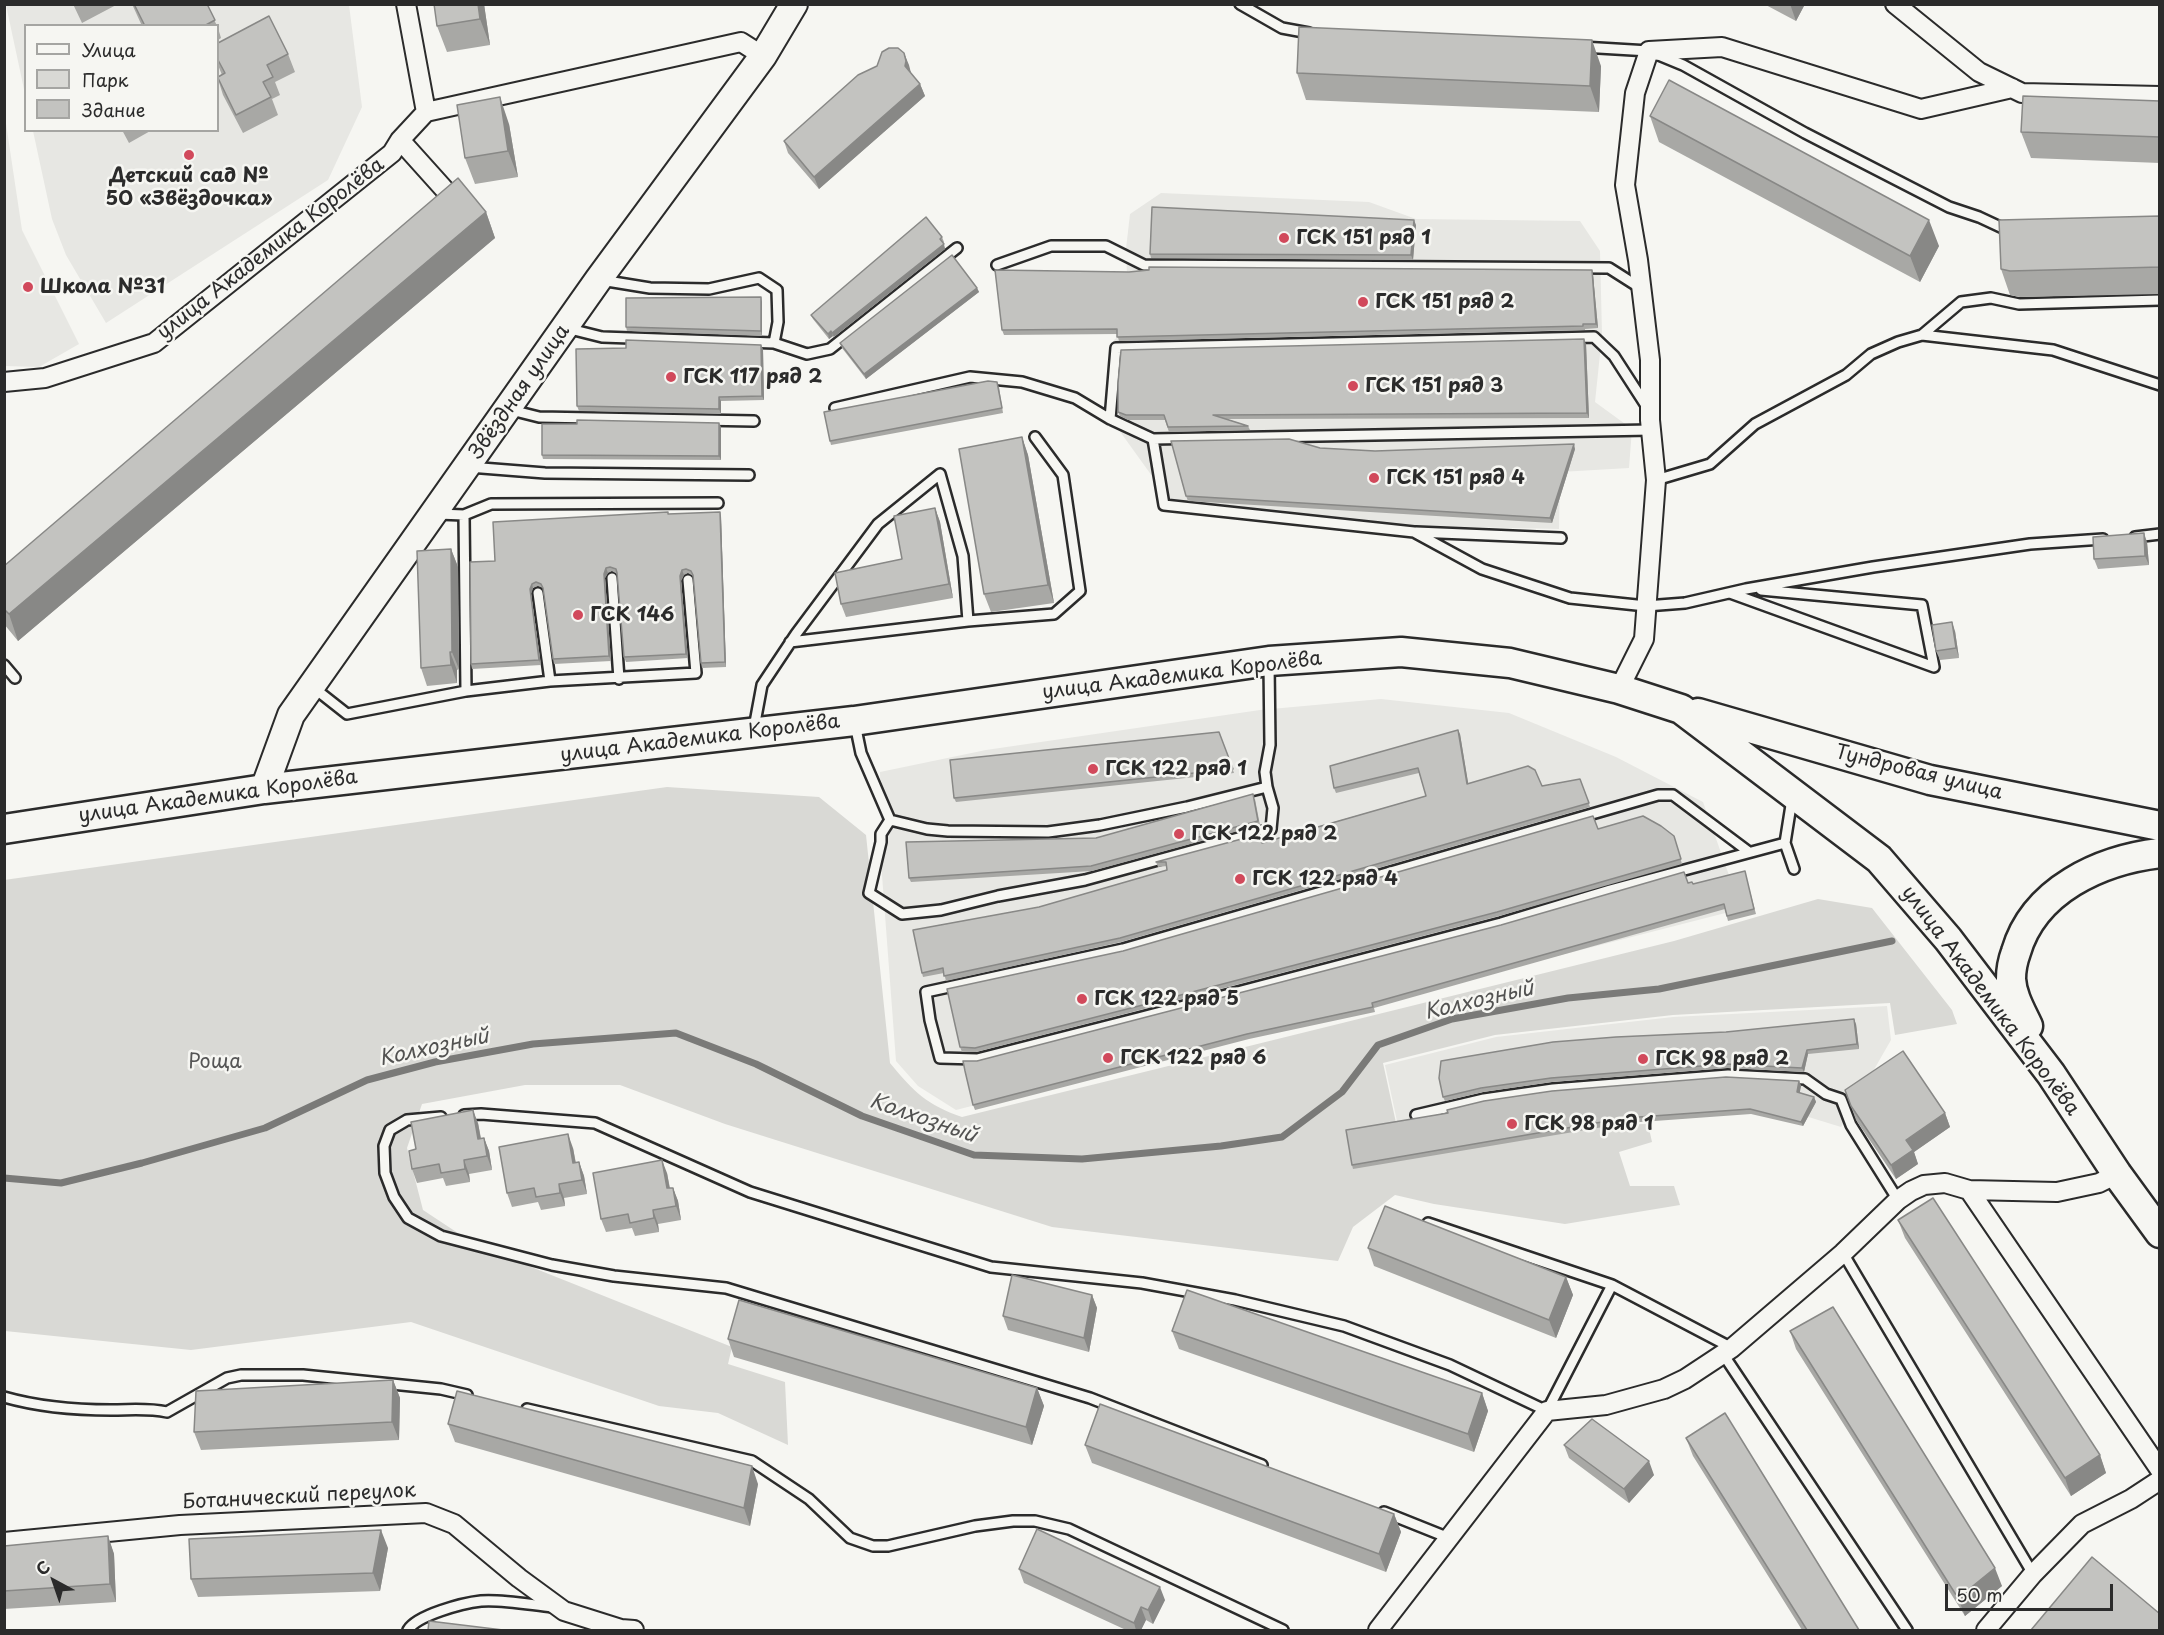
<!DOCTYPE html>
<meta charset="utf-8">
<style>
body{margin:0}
#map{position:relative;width:2164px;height:1635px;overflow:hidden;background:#f6f6f2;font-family:"Playpen Sans",sans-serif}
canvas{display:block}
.frame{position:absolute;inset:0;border:6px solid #2b2b2b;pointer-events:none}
.legend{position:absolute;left:24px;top:24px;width:195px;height:108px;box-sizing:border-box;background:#f6f6f2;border:2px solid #a5a5a2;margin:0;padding:8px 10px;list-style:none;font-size:18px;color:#2b2b2b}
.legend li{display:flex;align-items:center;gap:12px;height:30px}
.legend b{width:30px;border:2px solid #a5a5a2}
.north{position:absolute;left:24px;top:1551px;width:60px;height:60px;-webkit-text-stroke:4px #f6f6f2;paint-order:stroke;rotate:320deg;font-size:16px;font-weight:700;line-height:24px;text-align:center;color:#2b2b2b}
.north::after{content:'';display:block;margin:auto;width:21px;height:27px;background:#2b2b2b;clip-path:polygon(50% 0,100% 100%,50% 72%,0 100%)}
.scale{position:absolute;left:1945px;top:1584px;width:168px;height:27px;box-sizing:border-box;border:3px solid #2b2b2b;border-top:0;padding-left:8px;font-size:18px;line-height:21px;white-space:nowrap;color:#2b2b2b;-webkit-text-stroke:4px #f6f6f2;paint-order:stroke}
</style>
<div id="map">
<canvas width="2164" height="1635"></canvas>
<div class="frame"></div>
<ul class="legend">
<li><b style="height:8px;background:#f6f6f2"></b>Улица</li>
<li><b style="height:16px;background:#d9d9d5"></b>Парк</li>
<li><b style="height:16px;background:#c3c3c0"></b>Здание</li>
</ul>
<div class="north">С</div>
<div class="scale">50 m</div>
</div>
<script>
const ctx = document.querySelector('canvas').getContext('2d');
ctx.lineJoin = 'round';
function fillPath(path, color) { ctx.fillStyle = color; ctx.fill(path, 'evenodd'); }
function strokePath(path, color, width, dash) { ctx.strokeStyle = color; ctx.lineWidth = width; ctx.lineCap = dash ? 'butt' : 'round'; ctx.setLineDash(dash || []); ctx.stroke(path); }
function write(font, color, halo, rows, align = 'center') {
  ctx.font = font + ' "Playpen Sans",sans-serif'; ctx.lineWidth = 5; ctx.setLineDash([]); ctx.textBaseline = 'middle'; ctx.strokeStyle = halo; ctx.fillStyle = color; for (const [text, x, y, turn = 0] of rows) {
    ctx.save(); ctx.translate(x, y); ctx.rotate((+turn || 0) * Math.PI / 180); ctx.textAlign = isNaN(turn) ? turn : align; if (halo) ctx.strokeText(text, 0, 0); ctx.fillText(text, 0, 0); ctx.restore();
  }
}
const built = new Path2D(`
 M6 5H349L362 107 328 180 106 323 66 255 52 219 33 131 218 130V26H26L25 94Z
 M5 117 22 230 79 344 39 367 5 366Z
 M1161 193 1369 202 1416 219 1580 221 1600 251 1602 335 1595 402 1632 429 1629 468 1560 472 1559 529 1421 526 1234 516 1170 501 1116 426 1114 340 1129 326 1126 249 1130 214Z
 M1381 699 1509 713 1616 757 1703 802 1741 909 956 1110 918 1086 896 1061 882 875 880 772 986 750 1260 710Z
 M1887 1006 1891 1040 1841 1127 1776 1107 1724 1103 1404 1154 1385 1065 1496 1037 1673 1017Z`);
const green = new Path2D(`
 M667 787 819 797 866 835 890 1063C914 1092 927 1105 962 1117L1674 941 1818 899 1872 908 1952 1010 1957 1024 1895 1035 1890 1003 1673 1015 1495 1035 1383 1063 1403 1155 1596 1125 1648 1124 1652 1142 1619 1152 1630 1186H1674L1680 1205 1565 1224 1434 1204 1395 1195 1353 1227 1338 1261 1052 1227 725 1124 620 1085H525L422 1104 407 1148 423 1210 476 1245 732 1347 728 1364 785 1382 788 1445 718 1413 659 1406 411 1322 191 1350 5 1331 4 880Z`);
const stream = new Path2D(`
 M4 1178 61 1183 142 1163 265 1128 367 1080 435 1062 533 1044 676 1033 756 1064 862 1116 974 1155 1082 1159 1221 1146 1282 1137 1342 1092 1378 1045 1452 1019 1568 998 1659 989 1892 941`);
const lane = new Path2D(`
 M1240 4 1282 28 1309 33
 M1582 47 1649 51 1683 65 1805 133 1949 207 1979 217 2009 231
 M997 265 1051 246H1106L1144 265 1609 268 1642 289
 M601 280 650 288 709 289 759 278 777 290 778 322 774 343
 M566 328 602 337 774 343 807 354 830 349 957 248
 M1922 335 2053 350 2160 385
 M835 408 970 377 1022 382 1075 398 1110 419
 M511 410 539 417 754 421
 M1651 430 1153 439 1164 505 1414 532 1482 569 1570 598 1646 606 1685 603 1746 589 1873 567 2030 544 2103 539
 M1153 439 1110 419 1116 348 1594 337 1614 356 1647 407
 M469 467 545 473 749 475
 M1656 480 1710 464 1755 424 1846 375 1871 354 1898 342 1922 335 1961 302 1991 298 2019 304 2160 300
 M438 514 464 515 491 504 718 503
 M464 515 466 691
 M1416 532 1561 538
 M2135 537 2160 534
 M612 578 619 679
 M538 593 550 681
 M1730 593 1934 667 1922 605 1761 590
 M790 642 968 621
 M4 665 15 678
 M314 688 347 714 466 691 550 681 696 673 688 580
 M855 724 861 753 890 820 881 834V842L869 893 902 914 941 910 998 896 1085 880 1271 829 1273 808 1267 787 1265 772 1270 745 1269 664
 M754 728 762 685 796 634 878 524 940 474 963 556 968 621 1054 614 1080 591 1063 475 1035 437
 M890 820 927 829 948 831 1048 832 1100 825 1187 807 1267 787
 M1785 843 1794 869
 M1749 852 1673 795H1658L1123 949 926 992 930 1020 940 1058 977 1059 1138 1018 1501 923 1610 890 1785 843 1792 799
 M464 1115 481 1114 595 1123 750 1192 991 1267 1142 1283 1235 1300 1344 1326 1450 1365 1547 1411 1612 1285
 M1416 1115 1484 1099 1553 1089 1728 1075 1805 1079 1826 1094 1841 1099 1851 1125 1898 1200
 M441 1117 407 1120 390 1130 384 1146 385 1173 394 1197 408 1218 441 1236 552 1265 614 1276 726 1288 1090 1398 1262 1465
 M1428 1223 1612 1285 1732 1348
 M1843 1253 2033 1574
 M1723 1354 1907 1630
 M4 1397C39 1407 75 1410 111 1410 132 1410 147 1408 167 1412L227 1378 241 1375H303L441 1389 467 1395
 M527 1409 752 1461 809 1499 850 1538 873 1546H888L975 1526 1013 1521H1035L1069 1529 1283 1630
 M1384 1512 1449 1538
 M408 1630C417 1615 463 1603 481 1601 501 1599 532 1605 552 1607`);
const street = new Path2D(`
 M406 4 426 112
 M1895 4 1979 72 2022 93 2160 96
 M400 140 453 199 444 206
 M4 382 45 378 154 343 392 153 400 140 426 112 741 42 763 56
 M1619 689 1644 639 1656 480 1650 420V360L1638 260 1625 185 1635 93 1649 51 1722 47 1921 109 2012 88
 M1969 1190 2160 1470
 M4 1542 180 1525 426 1513 454 1524 519 1578 564 1611 621 1629 634 1630
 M1378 1630 1547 1411 1606 1405 1664 1389 1685 1379 1732 1348 1843 1253 1898 1200 1911 1191 1924 1185 1945 1183 1969 1190 2057 1192 2099 1183 2117 1174
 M1986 1630 2033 1574 2082 1524 2131 1499 2160 1480`);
const secondary = new Path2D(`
 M264 789 291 715 598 280 763 56 794 4`);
const primary = new Path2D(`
 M1698 713 1930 780 2160 826
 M4 829 264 789 854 721 1269 661 1401 652 1510 663 1619 689 1681 709 1879 859 1948 939 2051 1074 2117 1174 2160 1233
 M2028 1026C2021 1011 2012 996 2011 979 2011 970 2013 960 2016 952 2034 890 2100 860 2160 853`);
const wall = new Path2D(`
 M73 4H118L82 23Z
 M132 4H207L217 26H142Z
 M484 4 490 45 447 52 437 26Z
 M1764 4H1805L1796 21Z
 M218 28 221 38 218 40Z
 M218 43 288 54 295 72 275 82 280 95 272 99 278 115 243 133 223 95 218 79 222 75 218 65Z
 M904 53 911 73 920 84 925 96 819 189 788 153 784 141Z
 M1601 66 1599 112 1306 100 1297 73Z
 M2160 101V163L2031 158 2021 132Z
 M1650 116 1939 246 1920 282 1659 142Z
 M509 124 518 177 475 184 465 158Z
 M122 130H152L129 143Z
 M486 212 495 238 18 641 4 624V566Z
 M2160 216V294L2020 297 2010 295 2001 269Z
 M1416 225 1413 260 1151 258 1150 254Z
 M942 237 944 242 943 243 945 249 834 337 833 336 829 339 813 319 811 315Z
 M1129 272 1593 275 1598 328 1585 329V330L1119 341 1117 334 1004 335 1002 330Z
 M977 288 979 292 866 379 842 348 840 343Z
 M762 302V336L627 331 626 327Z
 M1586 344 1589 418 1227 419 1248 426 1250 430 1169 432 1165 420H1128L1120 416 1118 412Z
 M763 349 764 400 721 401V414L579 411 577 406Z
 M999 387 1003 413 831 445 830 441Z
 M721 427V460L543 459 542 455Z
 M1022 437 1028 455 1054 603 991 612 984 594Z
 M1320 448 1375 451 1575 449 1552 523 1188 501 1186 496Z
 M935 508 940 522 953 598 846 617 841 604 902 559Z
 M669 514 721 516 726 667 702 668 701 663 693 576 688 573 684 575 681 581 688 658 626 662 624 657 617 574 612 571 608 573 605 578 611 661 554 664 553 659 543 588 538 586 533 588 531 594 541 665 472 669 471 664 495 561Z
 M2147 542 2149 565 2098 569 2094 559Z
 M451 549 458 567 459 669 457 670V683L427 686 421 668Z
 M1955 631 1959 658 1940 660 1936 651Z
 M1219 732 1234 773 956 802 954 798Z
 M1460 734 1468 783 1542 786 1580 779 1590 807 1121 942 946 981 944 973 923 977 922 973 1039 907 1167 870V866L1158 867 1156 862 1262 838 1263 842 1426 796 1419 773 1336 793 1334 788Z
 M1255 799 1260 825 1092 871 911 882 909 878 1096 838Z
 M1598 829 1674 836 1682 864 1499 916 1136 1011 976 1052H962L960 1047 1123 951Z
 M1746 876 1756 914 1728 921 1725 909 1374 1008 1375 1012 1249 1039 975 1110 973 1105 977 1061 1688 883 1693 884Z
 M1856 1024 1859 1049 1808 1054 1804 1072 1727 1068 1552 1082 1483 1092 1445 1101 1443 1097 1726 1032Z
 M1799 1081 1801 1086 1799 1093 1814 1097 1816 1102 1803 1126 1751 1114 1627 1123 1353 1169 1352 1165Z
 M1845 1090 1945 1113 1950 1127 1914 1152 1918 1164 1896 1179 1856 1120Z
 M478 1123 481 1138H484L489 1151 492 1170 469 1174 470 1182 446 1186 443 1178 417 1183 412 1169 416 1149Z
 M573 1148 576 1163 579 1162 584 1176 587 1194 564 1198 565 1206 541 1210 538 1202 512 1207 507 1193Z
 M667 1173 670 1188H673L678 1201 681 1220 658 1224 659 1232 635 1236 632 1228 606 1232 601 1219Z
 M1898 1220 2100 1455 2106 1473 2071 1496 1905 1238Z
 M1368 1248 1566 1277 1573 1295 1556 1338 1374 1266Z
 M1092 1295 1097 1308 1089 1352 1008 1330 1003 1316Z
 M1172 1331 1482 1393 1488 1411 1474 1452 1179 1349Z
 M1790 1331 2002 1586 1965 1616 1796 1349Z
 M728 1339 1037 1388 1044 1406 1032 1445 734 1357Z
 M393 1380 400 1398 399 1440 201 1450 194 1432Z
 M448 1424 758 1484 750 1526 455 1442Z
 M1686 1438 1859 1630H1802L1693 1456Z
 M1085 1445 1394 1514 1401 1532 1386 1572 1092 1463Z
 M1564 1445 1654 1475 1629 1503 1569 1458Z
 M108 1536 114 1554 116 1602 4 1609V1546Z
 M388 1548 380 1591 198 1597 191 1579Z
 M1019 1569 1165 1600 1153 1624 1146 1620 1141 1630H1126L1024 1583Z`);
const shadedWall = new Path2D(`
 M478 4H484L490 45 480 19Z
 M1790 4H1805L1796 21Z
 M1592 40 1601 66 1599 112 1590 86Z
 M904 53 909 65 911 73 905 66Z
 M920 84 925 96 819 189 814 177Z
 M500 97 509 124 518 177 508 151Z
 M486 212 495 238 18 641 9 614Z
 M1414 220 1416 225 1413 260 1411 255Z
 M1929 220 1939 246 1920 282 1910 256Z
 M944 244 945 249 834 337 832 333Z
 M1592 270 1593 275 1598 328 1596 324Z
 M977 288 979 292 866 379 864 374Z
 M761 297 762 302V336L761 331Z
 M831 331 833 336 829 339 828 334Z
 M1584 339 1586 344 1589 418 1587 413Z
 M761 345 763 349 764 400 762 396Z
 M719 397 721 401V414L719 409Z
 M719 423 721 427V460L719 456Z
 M1022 437 1028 455 1054 603 1048 585Z
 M1574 444 1575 449 1552 523 1550 518Z
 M935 508 940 522 953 598 949 584Z
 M720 512 721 516 726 667 725 662Z
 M2144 533 2147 542 2149 565 2145 556Z
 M451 549 458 567 459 669 452 652Z
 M606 568 608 573 605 578 611 661 609 656 604 574Z
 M682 570 684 575 681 581 688 658 686 654 680 576Z
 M532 584 533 588 531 594 541 665 539 660 530 589Z
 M1952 622 1955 631 1959 658 1956 648Z
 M450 652 457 670V683L451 665Z
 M1458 730 1460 734 1469 788 1467 784Z
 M1854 1019 1856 1024 1859 1049 1857 1044Z
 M1807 1050 1808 1054 1804 1072 1802 1068Z
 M1799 1081 1801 1086 1799 1097 1797 1092Z
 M1814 1097 1816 1102 1803 1126 1801 1122Z
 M473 1110 478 1123 483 1152 478 1139Z
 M1945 1113 1950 1127 1914 1152 1918 1164 1896 1179 1891 1165 1906 1140Z
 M568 1134 573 1148 578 1177 573 1163Z
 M484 1138 489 1151 492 1170 487 1156Z
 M464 1160 469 1174 470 1182 465 1169Z
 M662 1160 667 1173 672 1202 667 1188Z
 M579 1162 584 1176 587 1194 582 1180Z
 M559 1184 564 1198 565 1206 560 1193Z
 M673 1188 678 1201 681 1220 676 1206Z
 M653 1210 658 1224 659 1232 654 1218Z
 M1566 1277 1573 1295 1556 1338 1549 1320Z
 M1092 1295 1097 1308 1089 1352 1084 1338Z
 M393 1380 400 1398 399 1440 392 1422Z
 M1037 1388 1044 1406 1032 1445 1026 1427Z
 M1482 1393 1488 1411 1474 1452 1468 1434Z
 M2100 1455 2106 1473 2071 1496 2065 1478Z
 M1649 1461 1654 1475 1629 1503 1624 1489Z
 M752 1466 758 1484 750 1526 744 1508Z
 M1394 1514 1401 1532 1386 1572 1379 1554Z
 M381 1530 388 1548 380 1591 373 1573Z
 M108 1536 114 1554 116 1602 110 1584Z
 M1995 1568 2002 1586 1965 1616 1958 1598Z
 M1160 1587 1165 1600 1153 1624 1148 1610Z
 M1141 1607 1146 1620 1141 1630H1136L1134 1623Z`);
const building = new Path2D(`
 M134 4H207L215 20 204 26H145Z
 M434 4H478L480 19 437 26Z
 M269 16 288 54 267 65 273 77 263 82 271 97 236 115 218 78V77L225 73 218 60V43Z
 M1299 27 1592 40 1590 86 1297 73Z
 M889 48H898L904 53 906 61 905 66 920 84 814 177 784 141 858 75 877 66 882 52Z
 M1669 80 1929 220 1910 256 1650 116Z
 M2023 96 2160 101V137L2021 132Z
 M500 97 508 151 465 158 457 105Z
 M458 178 486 212 9 614 4 609V566Z
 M1152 207 1414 220 1411 255 1150 254Z
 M2160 216V267L2010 271 2001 269 1999 220Z
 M926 217 942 237 940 239 944 244 832 333 831 331 828 334 811 315Z
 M952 255 977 288 864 374 840 343Z
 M1149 267 1592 270 1596 324H1583V326L1117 337V329L1002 330 995 270 1129 272 1149 270Z
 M761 297V331L626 327V298Z
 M1584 339 1587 413 1213 415 1248 426 1168 427 1164 415H1126L1118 412V383L1121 350Z
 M626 340 761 345 762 396 719 397V409L577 406 576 349 626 348Z
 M988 381 997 382 1002 408 830 441 824 412Z
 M577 420 719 423V456L542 455V424H577Z
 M1022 437 1048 585 984 594 959 449Z
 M1289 439 1320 448 1375 451 1574 444 1550 518 1186 496 1171 441Z
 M935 508 949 584 841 604 835 573 902 559 894 516Z
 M668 512V514L720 512 725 662 701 663 693 575 691 571 686 569 682 570 680 576 686 654 624 657 617 573 616 569 610 567 606 568 604 574 609 656 553 659 543 588 541 584 536 582 532 584 530 589 539 660 471 664 470 562 495 561 493 522Z
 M2144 533 2145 556 2094 559 2093 537Z
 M451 549 452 652H450L451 665 421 668 417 551Z
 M1952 622 1956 648 1936 651 1932 625Z
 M1458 730 1467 784 1528 766 1535 770 1542 786 1580 779 1589 803 1120 938 944 976 943 968 922 973 913 930 1039 907 1167 870 1166 862H1156L1260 834 1262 843 1426 796 1418 768 1334 788 1330 766Z
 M1219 732 1233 769 954 798 950 760Z
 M1253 794 1258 821 1091 866 909 878 906 842 1096 838Z
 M1593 816 1598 829 1643 816 1661 826 1674 836 1681 859 1497 912 1135 1007 975 1048 960 1047 947 989 1123 951Z
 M1745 871 1754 909 1727 916 1724 904 1372 1003 1373 1007 1247 1034 973 1105 965 1071 963 1061H977L1501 925 1684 872 1688 883 1692 882 1693 884Z
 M1854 1019 1857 1044 1807 1050 1802 1068 1726 1064 1551 1078 1481 1088 1443 1097 1439 1078 1441 1061 1553 1042 1616 1037 1726 1032Z
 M1903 1051 1945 1113 1906 1140 1913 1150 1891 1165 1851 1106 1845 1090Z
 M1726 1077 1799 1081 1797 1092 1814 1097 1801 1122 1750 1109 1625 1118 1352 1165 1346 1130 1448 1113 1447 1110 1484 1101 1552 1091Z
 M473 1110 478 1139 484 1138 487 1156 464 1160 465 1169 441 1173 439 1164 412 1169 409 1151 416 1149 411 1122Z
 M568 1134 573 1163 579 1162 582 1180 559 1184 560 1193 536 1197 534 1188 507 1193 499 1147Z
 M662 1160 667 1188H673L676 1206 653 1210 654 1218 630 1223 628 1214 601 1219 593 1173Z
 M1933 1198 2100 1455 2065 1478 1898 1220Z
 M1385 1206 1566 1277 1549 1320 1368 1248Z
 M1012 1275 1092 1295 1084 1338 1003 1316Z
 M1187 1290 1482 1393 1468 1434 1172 1331Z
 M739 1300 1037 1388 1026 1427 728 1339Z
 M1833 1307 1995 1568 1958 1598 1790 1331Z
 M393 1380 392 1422 194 1432 196 1391Z
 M457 1391 752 1466 744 1508 448 1424Z
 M1100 1404 1394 1514 1379 1554 1085 1445Z
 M1725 1413 1859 1630H1807L1686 1438Z
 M1592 1419 1649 1461 1624 1489 1564 1445Z
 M1037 1529 1160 1587 1148 1610 1141 1607 1134 1623 1019 1569Z
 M381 1530 373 1573 191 1579 189 1539Z
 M108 1536 110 1584 4 1591V1546Z
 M2092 1557 2160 1614V1630H2031Z
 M429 1621 503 1630H428Z`);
const markers = [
 [189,155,6,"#d1495b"],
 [1284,238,6,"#d1495b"],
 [28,287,6,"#d1495b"],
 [1363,302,6,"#d1495b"],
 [671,377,6,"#d1495b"],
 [1353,386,6,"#d1495b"],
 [1374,478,6,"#d1495b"],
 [578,615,6,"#d1495b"],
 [1093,769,6,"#d1495b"],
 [1179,834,6,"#d1495b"],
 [1240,879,6,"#d1495b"],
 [1082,999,6,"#d1495b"],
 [1108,1058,6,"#d1495b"],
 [1643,1059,6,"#d1495b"],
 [1512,1124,6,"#d1495b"]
];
const poiNames = [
 ["Детский сад №",189,176,"center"],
 ["50 «Звёздочка»",189,199,"center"],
 ["ГСК 151 ряд 1",1296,238],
 ["Школа №31",40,287],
 ["ГСК 151 ряд 2",1375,302],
 ["ГСК 117 ряд 2",683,377],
 ["ГСК 151 ряд 3",1365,386],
 ["ГСК 151 ряд 4",1386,478],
 ["ГСК 146",590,615],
 ["ГСК 122 ряд 1",1105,769],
 ["ГСК 122 ряд 2",1191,834],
 ["ГСК 122 ряд 4",1252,879],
 ["ГСК 122 ряд 5",1094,999],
 ["ГСК 122 ряд 6",1120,1058],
 ["ГСК 98 ряд 2",1655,1059],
 ["ГСК 98 ряд 1",1524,1124]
];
const streetNames = [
 ["улица Академика Королёва",271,249,-38],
 ["Звёздная улица",520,392,-55],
 ["улица Академика Королёва",1182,676,-7],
 ["улица Академика Королёва",700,739,-7],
 ["Тундровая улица",1919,773,14],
 ["улица Академика Королёва",218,797,-8],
 ["улица Академика Королёва",1990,1001,53],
 ["Ботанический переулок",299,1497,-3]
];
const parkNames = [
 ["Роща",215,1062]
];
const waterNames = [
 ["Колхозный",1479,1001,-13],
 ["Колхозный",434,1048,-12],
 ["Колхозный",923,1119,19]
];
fillPath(built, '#e7e7e3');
fillPath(green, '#d9d9d5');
strokePath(stream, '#7a7a78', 7);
strokePath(lane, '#2b2b2b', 14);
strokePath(street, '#2b2b2b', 22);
strokePath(secondary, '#2b2b2b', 30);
strokePath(primary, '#2b2b2b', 33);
strokePath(lane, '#f6f6f2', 9);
strokePath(street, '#f6f6f2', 18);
strokePath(secondary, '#f6f6f2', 26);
strokePath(primary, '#f6f6f2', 28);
fillPath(wall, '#a8a8a5');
fillPath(shadedWall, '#888886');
fillPath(building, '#c3c3c0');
strokePath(building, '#888886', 1.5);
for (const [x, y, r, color] of markers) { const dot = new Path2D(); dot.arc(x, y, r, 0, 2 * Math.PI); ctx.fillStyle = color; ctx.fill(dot); strokePath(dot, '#f6f6f2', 2); }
write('bold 20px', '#2b2b2b', '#f6f6f2', poiNames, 'left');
write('20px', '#2b2b2b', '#f6f6f2', streetNames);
write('20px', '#565656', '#f6f6f2', parkNames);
write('italic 21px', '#525251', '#f6f6f2', waterNames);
</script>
